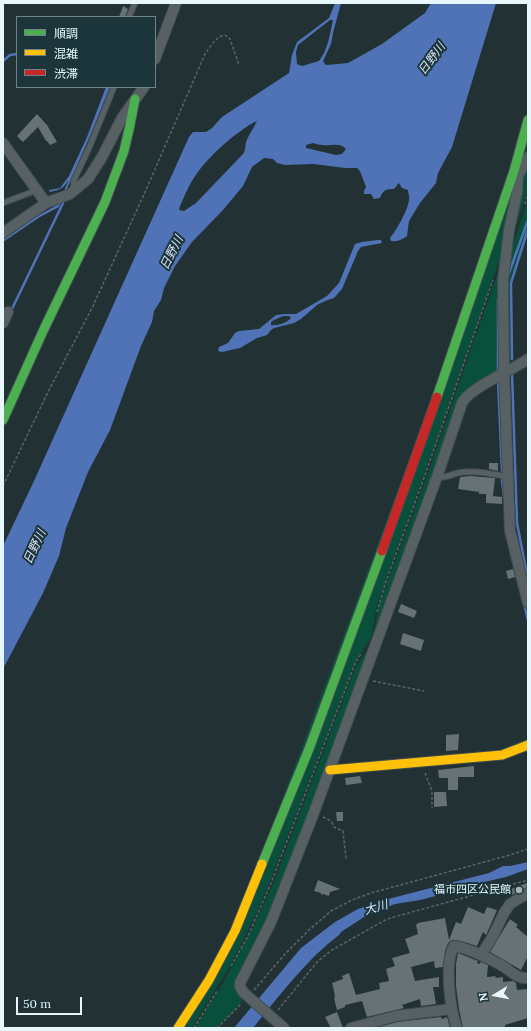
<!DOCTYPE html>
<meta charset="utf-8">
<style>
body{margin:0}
#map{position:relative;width:531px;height:1031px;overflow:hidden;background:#223134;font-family:Lora,"Noto Sans JP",serif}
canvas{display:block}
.frame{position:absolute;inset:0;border:4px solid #e8f7fb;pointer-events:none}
.legend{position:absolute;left:16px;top:16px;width:140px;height:72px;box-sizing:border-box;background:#1b353b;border:1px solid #6d8388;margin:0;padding:5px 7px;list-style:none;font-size:12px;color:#e8f7fb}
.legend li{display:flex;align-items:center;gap:8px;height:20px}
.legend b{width:20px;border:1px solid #6d8388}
.north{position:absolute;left:475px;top:975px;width:40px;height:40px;-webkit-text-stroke:3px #1b353b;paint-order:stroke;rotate:260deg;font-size:11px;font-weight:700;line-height:16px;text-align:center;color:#e8f7fb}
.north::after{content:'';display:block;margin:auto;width:14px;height:18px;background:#e8f7fb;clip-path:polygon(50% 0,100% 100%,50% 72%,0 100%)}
.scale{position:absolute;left:16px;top:997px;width:66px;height:18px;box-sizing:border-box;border:2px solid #e8f7fb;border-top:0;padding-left:5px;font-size:12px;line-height:14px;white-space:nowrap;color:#e8f7fb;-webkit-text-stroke:3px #1b353b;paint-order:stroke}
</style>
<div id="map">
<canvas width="531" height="1031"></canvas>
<div class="frame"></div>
<ul class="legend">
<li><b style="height:5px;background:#4caf50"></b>順調</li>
<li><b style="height:5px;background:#ffc107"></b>混雑</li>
<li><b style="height:5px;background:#c62828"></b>渋滞</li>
</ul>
<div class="north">N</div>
<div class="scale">50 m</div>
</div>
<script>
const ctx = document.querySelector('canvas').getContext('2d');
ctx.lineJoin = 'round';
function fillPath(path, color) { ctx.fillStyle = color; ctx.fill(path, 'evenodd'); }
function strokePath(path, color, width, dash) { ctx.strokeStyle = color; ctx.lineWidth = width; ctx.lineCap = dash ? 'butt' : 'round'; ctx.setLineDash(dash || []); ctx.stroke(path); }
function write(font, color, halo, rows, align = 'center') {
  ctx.font = font + ' Lora,"Noto Sans JP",serif'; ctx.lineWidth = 4; ctx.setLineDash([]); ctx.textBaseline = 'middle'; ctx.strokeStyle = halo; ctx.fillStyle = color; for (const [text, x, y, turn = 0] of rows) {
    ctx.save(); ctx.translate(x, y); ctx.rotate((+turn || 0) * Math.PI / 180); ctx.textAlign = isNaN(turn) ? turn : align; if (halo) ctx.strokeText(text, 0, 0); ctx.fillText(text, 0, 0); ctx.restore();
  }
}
const green = new Path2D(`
 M528 162V190L511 242 521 178Z
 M512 185 503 250 433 450 377 604 371 638 356 660 270 881 255 916 230 966 192 1028H180L222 960Z
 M528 200V228L510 283 511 363 508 361 506 332 508 259Z
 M500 266 501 371 466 394 375 636H373L379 605 384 591 428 473Z
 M372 643 289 873 238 983C240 987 243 993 243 998 242 1006 221 1022 215 1028H195L222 985 254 925 273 884 356 666Z`);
const water = new Path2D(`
 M335 3H341L333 33 331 44 323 61 325 64 327 65 348 63 382 44 425 13 431 3H496L452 147 438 173 436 183 420 203 409 221 407 236C403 239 398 242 391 241L390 238C396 231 408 210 409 200 410 197 408 193 408 190L402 188 399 183 394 189C386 189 383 190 380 198L374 199 371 194H364V191L366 187 360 171 357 168H345L314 164 285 165 277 163 273 159 264 158 252 167 243 186 223 210 192 242 175 266 164 288 161 300 154 311 152 322 141 346 110 430 88 472 75 505 66 528 59 556 43 593 3 669V546L34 481 189 137 193 132H206L212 128 222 117 289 73 292 55 297 42 329 18ZM330 20H333C330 33 328 50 319 61L302 66 297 64 296 52 298 45ZM257 121C254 128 249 134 246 142 245 146 246 150 243 154L196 203 184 211 179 210 180 206C185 195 190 182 198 172 210 155 238 130 257 121ZM313 143C316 144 320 145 323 145 333 146 339 142 346 149L342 154 336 155 306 148V145Z
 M106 87H110L90 136 59 207 40 217 3 242V240L32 219 57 205 69 180C62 189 62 189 50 192L49 190 60 188 69 176 87 137Z
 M378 240H381L382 243 361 247 358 251 342 289 334 298 325 301 317 305 301 319 294 323 274 328 271 330 267 335 257 338 240 348 222 352 218 351 219 347 228 343 235 333 239 331 259 329 276 315 285 314H296L327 296 339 283 355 244 362 242ZM283 316H289L291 318C287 323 277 326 271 325V322L274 320Z
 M528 862V869L506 877 458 888 451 892 420 900 395 904 367 915 341 932 339 935C305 961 280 995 253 1028H234L301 948 335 922 358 909 392 898 489 873 503 866H510Z`);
const stream = new Path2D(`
 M3 61 10 55 17 54
 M508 276 528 220
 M498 299V371
 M11 311 63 203
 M512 359 511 283 528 229
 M512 373 517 523 528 580
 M498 379 502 471
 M502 480 504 497
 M511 554 519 586
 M524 604 528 620`);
const building = new Path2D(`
 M123 6 128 9 125 17H119Z
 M37 114 47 125 57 142 50 145 47 141H46L38 127 23 142 17 136Z
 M489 463H498V471L489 469Z
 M470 476 495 478 493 496 502 497V504L486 503V494H479V492L458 489 460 477Z
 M513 569 515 577 508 579 506 571Z
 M401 604 417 611 414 618 398 612Z
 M403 633 424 640 421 651 400 644Z
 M459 734 458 750 446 751V735Z
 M474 766V777H458V790H448V778H439L438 770Z
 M360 776 362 783 346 785 345 778Z
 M434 792H446L447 806 434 807Z
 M336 812H343V821H337Z
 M318 880 340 889 330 892 329 896 323 894 321 895V893L314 891Z
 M527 883 528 887 512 895 510 891 511 889Z
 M468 907 484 914 487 907 497 910 487 933 486 935 483 932 477 946 461 941 452 940 448 943 445 951 443 967 435 968 434 961 411 967 415 981 439 977V987H433L436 1004 421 1006 420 999 402 1005 404 1008 367 1017 362 1001 345 1005V1007L337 1010 334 998 335 997 334 991 332 983 343 979 342 976 349 973 356 995 380 989 379 983 389 981 386 969 395 966 392 958 410 953 405 939 418 934 416 925 418 923 445 918 449 940 456 922 461 924Z
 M510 919 518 925 516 927 528 937V956L521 970 490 952Z
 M458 953 478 961 477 963 479 964 481 962 488 965 487 977 496 976 495 978 503 977V982L513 981 516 983 517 990 528 989V1018L505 1025V1027L501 1028H463L459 1009 456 986V964Z
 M337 1012 343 1028H331L325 1017Z
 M441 1017 442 1019 447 1017 450 1028H376L397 1022Z`);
const path = new Path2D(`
 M525 204 528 194
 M3 486 48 392 93 306 146 190 205 54C210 47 216 36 225 35L230 39 239 65
 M377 612 385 584 424 478 493 280
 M373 681 424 691
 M425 773 432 791V808
 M323 817 331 821 334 827 343 831 346 859
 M231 966 248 936 271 883 342 698 356 661 362 653
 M254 990 285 954 310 929 331 911 352 900 371 893 510 855 528 849
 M278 1010 318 961 332 950 387 919 528 880
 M194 1028 217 991
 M217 1028 242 1003`);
const lane = new Path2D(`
 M129 17 135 3
 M73 191 74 180 89 148 114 87
 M3 203 37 190
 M437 477C447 479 455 472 464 472 478 471 494 474 508 477`);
const street = new Path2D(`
 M155 59 176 3
 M3 143 46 203
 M515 172 518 176 517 193 509 230 503 281 504 371 510 531 528 603
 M518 176 528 157
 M3 233 46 203 70 194 88 179 102 157 122 118 144 87
 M3 323 8 312
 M481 955 493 936 504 913 510 904 528 893
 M284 1028 243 992 240 986V983L271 922 313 815 437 477 462 403C469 388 513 370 528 359
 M351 1028 396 1016 451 1009
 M457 1028C450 1010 444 962 454 946 468 948 488 958 501 965 510 970 516 979 528 978`);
const fast = new Path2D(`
 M437 397 514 171 528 120
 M3 420 44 329 105 202 124 151 130 125 135 99
 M262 864 309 749 382 551`);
const slow = new Path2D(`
 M330 770 502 755 528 745
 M178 1028 209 980 235 931 262 864`);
const jam = new Path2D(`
 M382 551 437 397`);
const markers = [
 [519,890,4,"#a3b2b5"]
];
const poiNames = [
 ["福市四区公民館",511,890]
];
const waterNames = [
 ["日野川",432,59,-53],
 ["日野川",172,253,-63],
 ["日野川",35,547,-65],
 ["大川",376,908,-16]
];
fillPath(green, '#08503b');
fillPath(water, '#5073b8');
strokePath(stream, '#5073b8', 2.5);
fillPath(building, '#667273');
strokePath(lane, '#404d50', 7);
strokePath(street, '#404d50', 12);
strokePath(fast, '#404d50', 11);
strokePath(slow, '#404d50', 11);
strokePath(jam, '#404d50', 11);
strokePath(path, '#5c6567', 1.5, [3, 2]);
strokePath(lane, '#576163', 5);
strokePath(street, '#576163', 10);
strokePath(fast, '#4caf50', 9);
strokePath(slow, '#ffc107', 9);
strokePath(jam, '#c62828', 9);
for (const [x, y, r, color] of markers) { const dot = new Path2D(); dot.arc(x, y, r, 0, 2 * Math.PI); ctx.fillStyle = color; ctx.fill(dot); strokePath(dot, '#1b353b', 1.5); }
write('11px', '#e8f7fb', '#1b353b', poiNames, 'right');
write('italic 12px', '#dae5f9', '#1b353b', waterNames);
</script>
